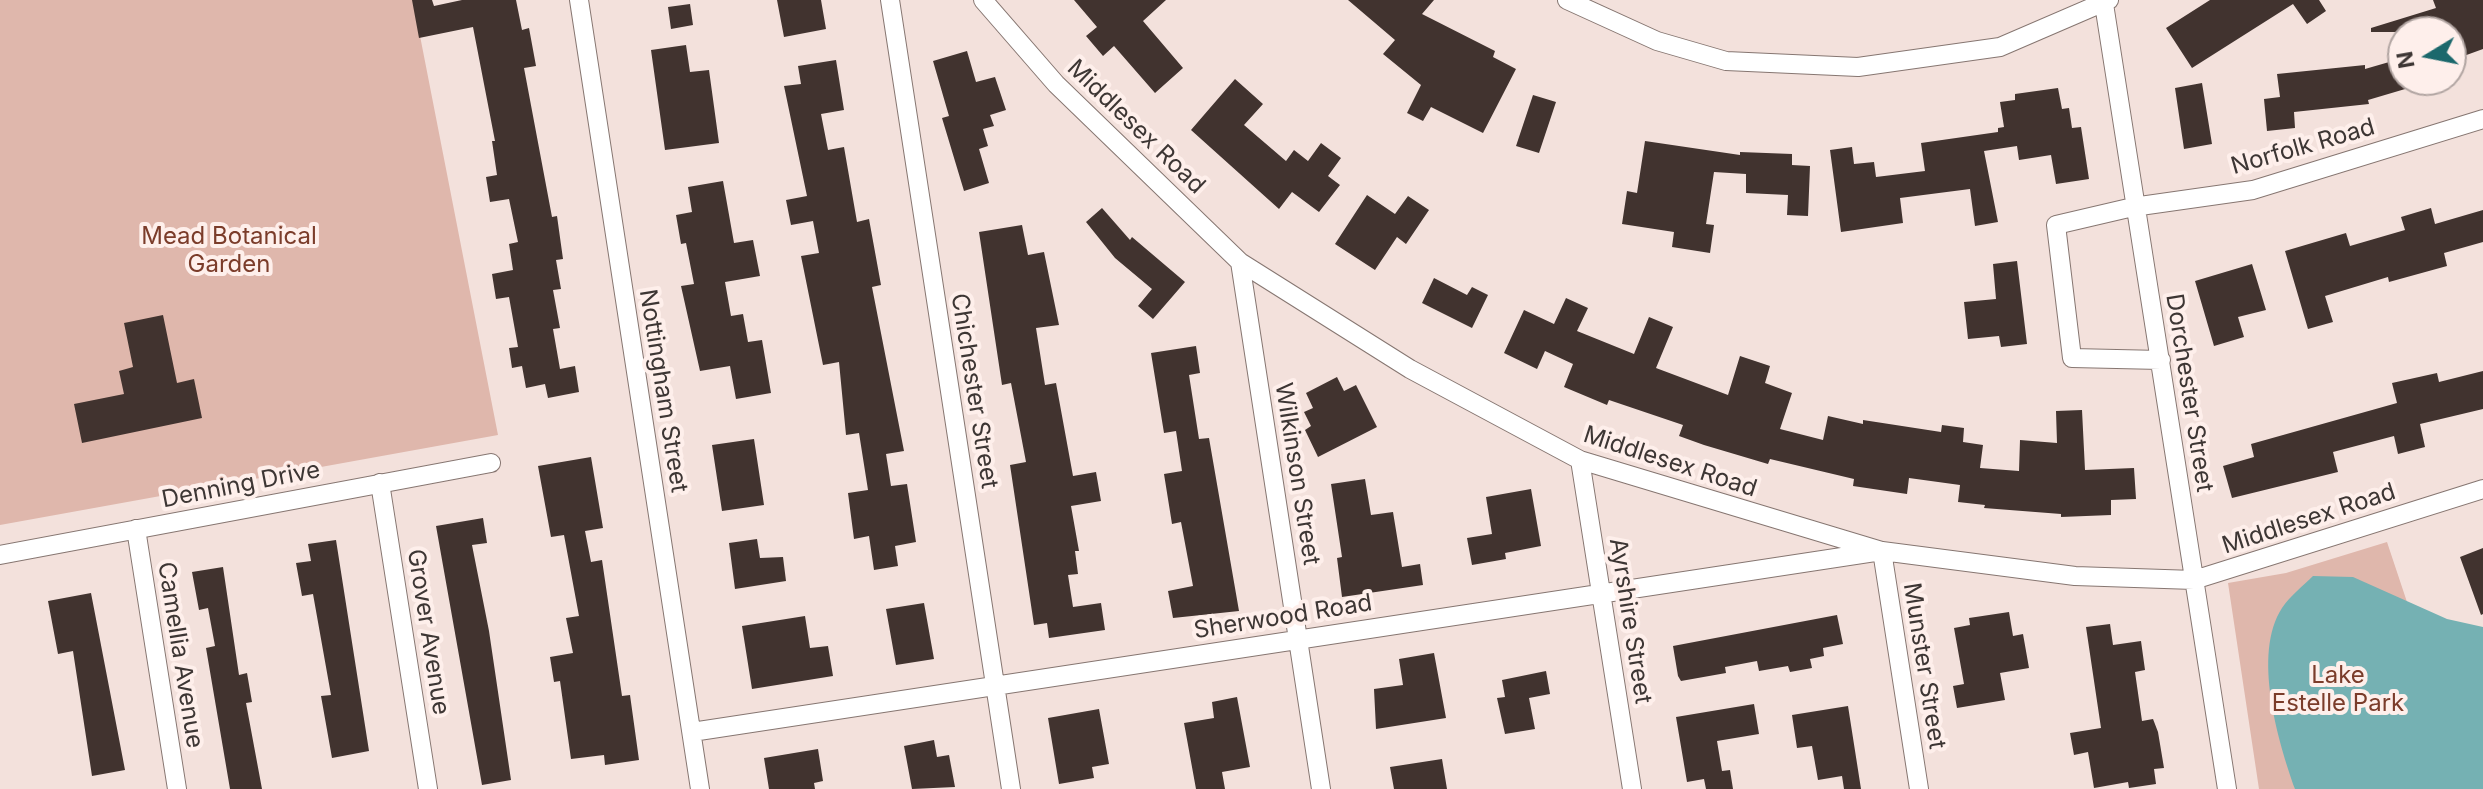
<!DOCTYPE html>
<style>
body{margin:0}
#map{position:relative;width:2483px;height:789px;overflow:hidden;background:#f3e1dc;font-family:Inter,sans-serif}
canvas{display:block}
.north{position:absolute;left:2387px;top:16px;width:80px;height:80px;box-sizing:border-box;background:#feefeb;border:2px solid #b1a5a2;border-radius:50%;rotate:260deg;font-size:22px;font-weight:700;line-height:32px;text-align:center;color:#3d3634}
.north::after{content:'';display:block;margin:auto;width:28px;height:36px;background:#1b686c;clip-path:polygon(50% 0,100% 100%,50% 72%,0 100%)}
</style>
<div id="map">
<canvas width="2483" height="789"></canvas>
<div class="north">N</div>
</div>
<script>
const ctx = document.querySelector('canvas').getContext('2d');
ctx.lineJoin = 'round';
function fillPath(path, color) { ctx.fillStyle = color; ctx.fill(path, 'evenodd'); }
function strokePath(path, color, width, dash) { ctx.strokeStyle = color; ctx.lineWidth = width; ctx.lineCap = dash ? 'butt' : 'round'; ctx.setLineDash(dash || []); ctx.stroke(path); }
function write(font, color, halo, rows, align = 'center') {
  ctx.font = font + ' Inter,sans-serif'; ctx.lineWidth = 8; ctx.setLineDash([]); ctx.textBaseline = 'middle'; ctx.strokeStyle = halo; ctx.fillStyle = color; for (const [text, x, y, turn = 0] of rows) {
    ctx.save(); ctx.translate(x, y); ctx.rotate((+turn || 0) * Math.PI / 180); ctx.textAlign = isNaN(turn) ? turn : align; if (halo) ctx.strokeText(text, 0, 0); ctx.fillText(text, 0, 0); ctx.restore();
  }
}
const green = new Path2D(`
 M0 0H413L498 435 0 525Z
 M2387 542 2451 734 2483 789H2259L2228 583 2286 573Z`);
const water = new Path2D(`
 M2313 576 2353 577 2447 619 2483 627V789H2295C2278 741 2252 654 2282 608 2290 596 2303 586 2313 576Z`);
const building = new Path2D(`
 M412 0H432L434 6 462 0H516L522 30 529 28 536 66 524 68 552 217 557 216 563 259 556 260 561 289 553 290 560 328 553 329 560 369 575 366 579 392 548 398 545 384 526 388 522 366 512 368 509 348 518 347 509 297 496 299 492 274 513 270 509 244 518 242 509 199 490 202 486 177 497 175 492 141H495L473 27 419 38Z
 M777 0H821L826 29 784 37Z
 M1074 0H1166L1143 21 1183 68 1155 93 1114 46 1103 56 1086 36 1097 27Z
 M1348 0H1434L1422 14 1495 51 1493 57 1516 69 1483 133 1431 107 1423 121 1407 113 1421 85 1383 54 1395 40Z
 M2210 0H2319L2326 11 2307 24 2293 4 2192 68 2166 28Z
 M2433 0H2483V49L2461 57 2451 32H2371V28L2436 8Z
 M690 4 693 25 671 29 668 7Z
 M686 45 690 72 709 70 719 143 665 150 651 50Z
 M967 51 976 82 995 77 1006 110 990 115 994 126 983 129 988 146 979 149 989 183 964 191 942 118 949 116 933 61Z
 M2403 58V80H2421L2422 84 2368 100 2369 104 2294 112 2295 128 2267 131 2264 99 2280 97 2277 74 2365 65V69Z
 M836 60 844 110 821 114 828 150 844 147 857 222 869 219 881 285 872 287 904 451 886 454 891 486 907 484 916 542 895 546 898 566 874 570 869 536 854 539 848 493 868 490 859 433 846 435 839 362 823 365 801 256 819 253 813 221 791 225 786 200 807 196 784 86 801 84 798 66Z
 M1235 79 1263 104 1244 125 1286 161 1294 150 1308 161 1321 143 1341 158 1328 176 1340 185 1319 212 1292 192 1279 209 1191 130Z
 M2202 83 2212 144 2184 149 2175 88Z
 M2058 88 2062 109 2069 108 2072 128 2081 127 2089 179 2056 184 2051 155 2019 160 2017 146 1984 151 1998 222 1975 226 1970 189 1900 198 1903 223 1841 232 1830 150 1852 147 1854 164 1874 162 1876 177 1925 171 1921 143 1998 132V128L2004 127 2000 102 2015 100V94Z
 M1533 95 1556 102 1539 153 1516 146Z
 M1645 141 1740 155V152L1792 154V165L1810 166 1808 216 1787 215 1788 195 1746 193V174L1714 172 1706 224 1714 225 1710 253 1672 247 1674 232 1622 224 1627 191 1637 193Z
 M723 181 734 243 753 240 760 276 725 282 731 316 743 314 748 342 762 340 771 393 736 399 730 366 700 371 681 286 694 284 686 243 681 244 676 215 692 212 688 187Z
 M1367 195 1395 214 1408 196 1429 210 1406 244 1397 237 1375 270 1335 244Z
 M1102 208 1130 240 1132 237 1185 282 1153 319 1138 306 1152 289 1115 258 1086 222Z
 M2431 208 2435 224 2483 210V242L2444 253 2447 266 2389 282 2388 277 2325 296 2333 322 2308 329 2285 251 2346 233 2350 246 2405 230 2401 217Z
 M1022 225 1028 255 1044 252 1059 325 1036 328 1045 385 1056 383 1073 476 1096 472 1101 501 1071 506 1079 551H1075L1078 574 1068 575 1073 607 1101 603 1105 630 1049 638 1047 623 1034 625 1010 465 1026 462 1011 383 1002 385 979 232Z
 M2017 261 2027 344 2001 347 1999 336 1968 339 1964 302 1996 299 1993 264Z
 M2252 264 2266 310 2238 317 2244 337 2214 346 2195 281Z
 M1434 278 1467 295 1472 287 1488 295 1472 328 1422 303Z
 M1566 298 1588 308 1577 331 1634 354 1649 317 1673 327 1656 368 1728 395 1740 356 1770 366 1765 383 1792 393 1780 429 1823 440 1828 416 1863 424V420L1941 432 1942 425 1964 428 1963 442 1983 445 1980 468 2019 471 2020 440 2057 443 2056 411 2082 410 2085 470 2134 468 2136 499 2111 500V515L2061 517V514L1984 508 1985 505 1958 502 1960 485 1909 478 1907 494 1853 486 1854 479 1770 459 1768 464 1704 445 1679 436 1683 425 1609 400 1607 405 1564 387 1573 364 1545 351 1537 369 1504 353 1524 310 1554 324Z
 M163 315 177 383 194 379 202 418 82 443 74 404 124 394 119 371 133 367 124 323Z
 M1196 346 1200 373 1189 375 1199 439 1209 438 1239 611 1173 618 1168 591 1193 586 1181 522 1172 524 1164 474 1182 471 1176 431 1164 433 1151 353Z
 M2483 371V409L2420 424 2425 447 2398 454 2394 436 2333 452 2338 472 2232 498 2223 466 2254 457 2251 444 2397 403 2392 383 2437 373 2439 382Z
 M1337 377 1344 391 1356 385 1377 427 1318 457 1305 430 1311 426 1304 412 1313 408 1306 393Z
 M754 439 764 505 722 511 712 445Z
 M591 457 603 528 585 531 591 562 602 560 622 696 630 695 639 760 605 765 604 755 571 759 560 681 554 682 550 657 573 653 566 618 579 616 564 535 551 537 538 466Z
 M1365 479 1371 515 1393 512 1402 567 1420 564 1423 585 1342 597 1337 558 1342 557 1331 484Z
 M1531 489 1541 546 1505 553 1506 559 1472 565 1467 538 1492 534 1486 497Z
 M483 518 487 543 472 545 489 631 511 780 482 785 436 526Z
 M757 539 760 558 783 557 786 581 735 589 729 543Z
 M336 540 369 751 332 758 321 696 331 695 313 594 302 596 296 563 311 561 308 544Z
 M2483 548V614L2481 615 2460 557Z
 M223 567 239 675 247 673 252 702 246 703 262 789H230L206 648 215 646 208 608 199 610 192 572Z
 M91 593 125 770 92 776 73 651 58 654 48 601Z
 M924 603 934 659 896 665 886 609Z
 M2009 612 2013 636 2023 634 2029 668 2000 673 2005 700 1957 708 1953 686 1964 684 1954 628 1970 625 1969 618Z
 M1837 615 1843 644 1823 648 1824 656 1810 659 1812 668 1790 672 1788 666 1759 671 1757 661 1725 667 1726 673 1681 681 1678 676 1673 646Z
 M805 616 810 648 828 646 833 676 752 689 742 626Z
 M2110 624 2113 645 2141 641 2145 670 2135 672 2142 721 2153 719 2158 732 2164 768 2154 769 2156 784 2129 788 2128 782 2094 788 2088 752 2074 755 2070 733 2101 728 2086 627Z
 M1434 653 1446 718 1376 729 1374 689 1403 685 1399 659Z
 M1546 671 1550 694 1529 698 1535 729 1505 734 1497 698 1505 697 1502 680Z
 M1237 697 1250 767 1222 772 1225 789H1196L1184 723 1214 718 1212 702Z
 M1754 704 1759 734 1717 741 1722 771 1730 770 1733 789H1706L1704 779 1687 782 1676 717Z
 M1848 706 1861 789H1844L1842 776 1818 780 1812 746 1797 748 1792 715Z
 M1099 709 1109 764 1092 767 1094 778 1059 784 1048 718Z
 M934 740 937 757 949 755 955 787 912 789 904 746Z
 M818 749 823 781 814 783 815 789H769L764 758Z
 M1442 759 1447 789H1394L1390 767Z`);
const minor = new Path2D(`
 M579 0 700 789
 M890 0 1011 789
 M983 0 1056 84 1240 262 1410 369 1580 460 1882 551 2075 576 2194 580 2483 489
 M1567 0 1657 41 1726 61 1858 67 2000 47 2109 0
 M2104 4 2227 789
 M1240 262 1321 789
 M2161 360 2072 358 2056 225 2133 207 2253 190 2483 119
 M1580 460 1632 789
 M380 483 428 789
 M136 529 177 789
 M1882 551 1919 789
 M0 555 491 463
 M692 732 1875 552`);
const streetNames = [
 ["Middlesex Road",1136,127,44],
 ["Norfolk Road",2303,147,-16],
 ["Nottingham Street",663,391,81],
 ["Chichester Street",974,391,81],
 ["Dorchester Street",2189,393,81],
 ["Middlesex Road",1670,462,18],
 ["Wilkinson Street",1297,474,81],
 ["Denning Drive",241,485,-11],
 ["Middlesex Road",2309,519,-18],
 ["Sherwood Road",1283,617,-9],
 ["Ayrshire Street",1630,621,81],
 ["Grover Avenue",428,632,81],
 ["Camellia Avenue",180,655,81],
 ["Munster Street",1924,666,81]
];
const parkNames = [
 ["Mead Botanical",229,237],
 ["Garden",229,265],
 ["Lake",2338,676],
 ["Estelle Park",2338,704]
];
fillPath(green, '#dfb7ac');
fillPath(water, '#75b1b3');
fillPath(building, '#41332f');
strokePath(minor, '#867671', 20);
strokePath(minor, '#fff', 18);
write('24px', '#3d3634', '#feefeb', streetNames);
write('24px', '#7b3c2a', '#feefeb', parkNames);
</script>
